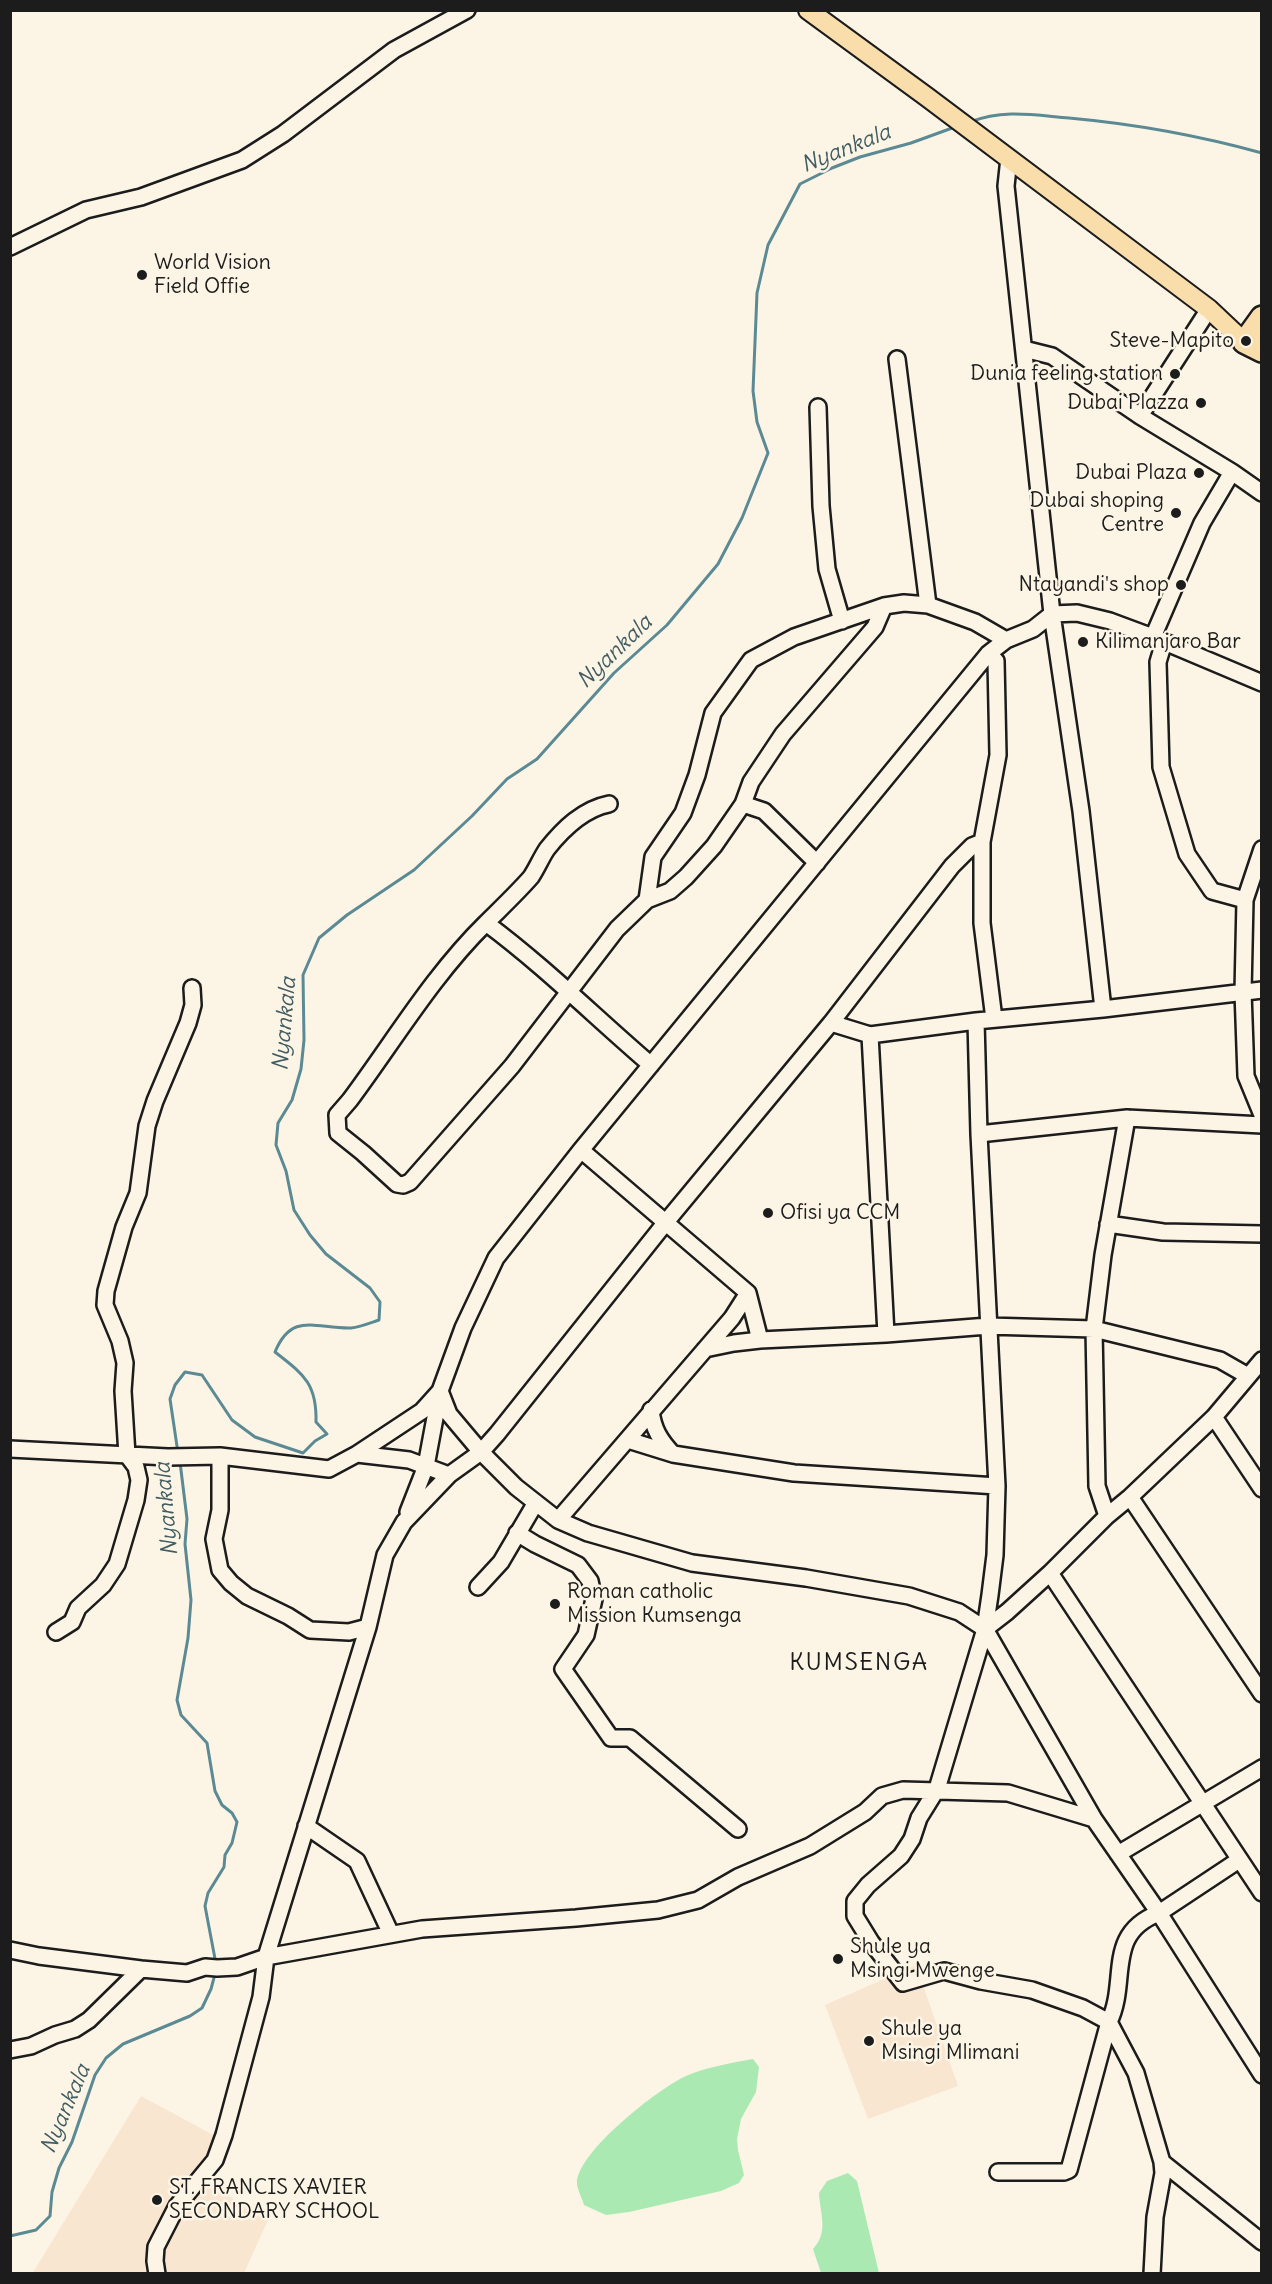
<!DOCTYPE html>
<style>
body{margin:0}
#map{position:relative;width:1272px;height:2284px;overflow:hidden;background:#fcf5e5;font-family:Delius,sans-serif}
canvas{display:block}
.frame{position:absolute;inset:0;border:12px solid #1c1c1c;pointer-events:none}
</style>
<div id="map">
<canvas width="1272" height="2284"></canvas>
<div class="frame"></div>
</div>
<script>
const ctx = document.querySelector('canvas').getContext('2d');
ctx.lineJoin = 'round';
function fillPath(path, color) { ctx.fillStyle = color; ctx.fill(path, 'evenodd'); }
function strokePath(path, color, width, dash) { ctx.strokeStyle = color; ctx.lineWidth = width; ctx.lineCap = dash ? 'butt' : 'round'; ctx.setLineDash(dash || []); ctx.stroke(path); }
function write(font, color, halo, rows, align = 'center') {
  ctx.font = font + ' Delius,sans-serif'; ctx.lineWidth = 5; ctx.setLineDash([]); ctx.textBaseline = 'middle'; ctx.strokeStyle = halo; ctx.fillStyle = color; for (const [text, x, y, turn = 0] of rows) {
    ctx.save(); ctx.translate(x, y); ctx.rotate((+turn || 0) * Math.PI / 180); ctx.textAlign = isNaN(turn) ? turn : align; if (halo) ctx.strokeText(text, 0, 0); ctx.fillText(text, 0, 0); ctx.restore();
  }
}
const built = new Path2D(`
 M916 1965 958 2086 868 2119 825 2005Z
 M141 2096 217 2137 203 2180 268 2220 244 2273 32 2274Z`);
const green = new Path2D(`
 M753 2059 759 2067 756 2092 741 2119 737 2139 738 2150 744 2175 739 2183 721 2191 629 2212 606 2215 584 2205C582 2198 577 2189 577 2183 577 2152 659 2088 686 2076 707 2067 731 2063 753 2059Z
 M848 2173 857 2181 879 2273H821L813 2249C829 2232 820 2214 819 2193L827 2181Z`);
const stream = new Path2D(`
 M970 122C1004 109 1033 115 1069 118 1135 124 1197 135 1262 153
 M178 1453 170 1399 175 1385 185 1372 202 1375 232 1420 255 1437 303 1453 315 1441 327 1434 316 1422C317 1383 303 1374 275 1352 292 1311 316 1329 351 1328 360 1327 370 1323 379 1320L380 1302 370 1288 326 1254 310 1235 294 1210 286 1171 276 1145 278 1123 292 1100 301 1069 304 1040 303 975 319 938 347 915 414 870 472 816 507 779 537 759 614 673 667 625 718 564 742 518 768 453 757 422 753 391 757 293 768 245 800 184 832 168 860 157 911 143 955 127
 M180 1462 187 1519 185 1544 191 1600 188 1638 177 1700 181 1715 207 1743 215 1791 222 1805 232 1813 237 1822 232 1843 225 1855 224 1867 208 1893 205 1906 216 1964
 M10 2236 36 2230 50 2216 52 2192 59 2168 72 2142 95 2075 106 2058 123 2044 190 2016 202 2008 211 1989 215 1974`);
const minor = new Path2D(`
 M1009 158 1006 186 1052 614 1081 811 1103 1009
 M10 247 86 210 141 197 242 160 283 134 394 50 467 10
 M1024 349 1052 356 1140 416 1232 472 1262 493
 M897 359 928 605
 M818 407 821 506 827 569 842 621
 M1140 416 1209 309
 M1153 637 1202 523 1232 472
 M1164 642 1158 662 1161 767 1187 854 1212 891 1245 900
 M988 654 996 661 998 755 982 842V923L994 1019
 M743 804 764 811 817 863
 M1262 849 1245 900 1243 992 1246 1076 1262 1115
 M647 900 653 857 683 813 697 775 713 713 751 660 794 637 884 606 904 603 928 605 975 622 1006 640
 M486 923C501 908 517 893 531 877 537 868 541 858 547 849 563 829 583 809 609 804
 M976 1021 979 1134 997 1486 995 1555 990 1595 985 1629 937 1789 919 1818 912 1839 901 1856 868 1885 855 1901V1916L871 1942 903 1983 944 1971 981 1981 1032 1990 1083 2008 1109 2022 1069 2170 1064 2172H998
 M831 1023 870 1035 976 1021 1103 1009 1262 990
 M870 1035 886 1334
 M651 1065C596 1018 544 966 486 923 433 975 394 1041 350 1100L337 1115 338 1133 363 1153 397 1184 403 1185 410 1182 512 1066 617 929 647 900 670 891 686 877 714 846 743 804 751 782 783 734 875 627 884 606
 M979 1134 1127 1118 1262 1125
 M581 1150 748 1293 760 1340
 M1108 1224 1163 1232 1262 1234
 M705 1349 734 1343 760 1340 886 1334 988 1326 1094 1329 1220 1360 1248 1376
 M440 1391 449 1414 481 1452 516 1487 558 1520 588 1533 692 1563 806 1578 909 1596 959 1612 985 1629 1094 1819 1159 1913 1262 2075
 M651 1410C653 1429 660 1440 673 1454
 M1214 1417 1262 1489
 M628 1440 673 1454 794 1473 997 1486
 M10 1449 168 1457 220 1456 329 1469 357 1454 409 1460 449 1475
 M357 1454 422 1411 440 1391 463 1328 496 1258 581 1150 988 654 1006 640 1033 629 1052 614 1077 613 1110 621 1153 637 1262 683
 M220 1456V1510L214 1539 220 1570 231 1583 247 1596 288 1616 310 1630 349 1632 368 1627
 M1130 1497 1262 1694
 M408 1512 426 1466 440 1391
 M1107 1516 1097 1486 1094 1329 1103 1255 1127 1118
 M558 1520 732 1318 748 1293
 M517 1533 535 1544 578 1565 590 1581 594 1599 586 1635 563 1669 611 1738H630L738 1829
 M1050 1573 1262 1893
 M478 1587 501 1562 535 1504
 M985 1629 1007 1612 1050 1573 1107 1516 1130 1497 1214 1417 1262 1360
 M56 1632 72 1622 78 1608 103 1585 117 1564 136 1500 139 1480 136 1467 127 1455 123 1391 125 1363 120 1341 105 1305 106 1291 124 1227 138 1193 147 1126 155 1101 188 1023 193 1005 192 988
 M306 1826 357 1861 391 1934
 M1118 1854 1262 1768
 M10 1950 39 1956 141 1969
 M10 2050 31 2046 55 2035 75 2029 89 2020 141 1969 187 1973 205 1967 217 1968 237 1967 266 1957 422 1929 576 1918 658 1910 698 1900 738 1877 810 1846 865 1812 882 1796 903 1790 1008 1793 1094 1819
 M1162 2162 1262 2242
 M157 2274 155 2261 156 2247 177 2206 215 2160 224 2135 261 1997 266 1957 368 1627 385 1555 404 1522 449 1475 481 1452 497 1434 666 1222 831 1023 952 866 972 846 982 842
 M1152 2274 1155 2217 1163 2173 1162 2162 1136 2073 1109 2022C1129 1981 1104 1934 1159 1913L1239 1860`);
const major = new Path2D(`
 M808 10 927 97 1209 309 1244 342`);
const highway = new Path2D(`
 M1262 317 1244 342 1262 351`);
const markers = [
 [142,275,6,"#1c1c1c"],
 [1246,341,6,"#1c1c1c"],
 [1175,374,6,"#1c1c1c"],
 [1201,403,6,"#1c1c1c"],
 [1199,473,6,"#1c1c1c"],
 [1176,513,6,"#1c1c1c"],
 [1181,585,6,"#1c1c1c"],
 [1083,642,6,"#1c1c1c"],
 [768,1213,6,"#1c1c1c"],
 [555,1604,6,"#1c1c1c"],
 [838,1959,6,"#1c1c1c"],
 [869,2041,6,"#1c1c1c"],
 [157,2200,6,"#1c1c1c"]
];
const poiNames = [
 ["World Vision",154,263],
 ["Field Offie",154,287],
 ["Steve-Mapito",1234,341,"right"],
 ["Dunia feeling station",1163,374,"right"],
 ["Dubai Plazza",1189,403,"right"],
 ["Dubai Plaza",1187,473,"right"],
 ["Dubai shoping",1164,501,"right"],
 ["Centre",1164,525,"right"],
 ["Ntayandi's shop",1169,585,"right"],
 ["Kilimanjaro Bar",1095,642],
 ["Ofisi ya CCM",780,1213],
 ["Roman catholic",567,1592],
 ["Mission Kumsenga",567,1616],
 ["Shule ya",850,1947],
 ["Msingi Mwenge",850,1971],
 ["Shule ya",881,2029],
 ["Msingi Mlimani",881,2053],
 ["ST. FRANCIS XAVIER",169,2188],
 ["SECONDARY SCHOOL",169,2212]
];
const waterNames = [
 ["Nyankala",846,149,-22],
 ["Nyankala",615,652,-44],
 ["Nyankala",285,1024,-85],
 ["Nyankala",167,1509,-95],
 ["Nyankala",66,2109,-67]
];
const quarterNames = [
 ["KUMSENGA",859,1663]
];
fillPath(built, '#f8e6d0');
fillPath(green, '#aaeab2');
strokePath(stream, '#5b8a94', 3);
strokePath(minor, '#1c1c1c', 20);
strokePath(major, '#1c1c1c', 22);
strokePath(highway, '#1c1c1c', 26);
strokePath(minor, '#fcf5e5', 15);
strokePath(major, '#f9deab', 18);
strokePath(highway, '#f9deab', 21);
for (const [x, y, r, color] of markers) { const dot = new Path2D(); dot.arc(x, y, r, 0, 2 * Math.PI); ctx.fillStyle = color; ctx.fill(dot); strokePath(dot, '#fcf5e5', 2); }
write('21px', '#1c1c1c', '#fcf5e5', poiNames, 'left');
write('italic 22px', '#415c62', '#fcf5e5', waterNames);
ctx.letterSpacing = '1.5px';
write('24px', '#1c1c1c', '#fcf5e5', quarterNames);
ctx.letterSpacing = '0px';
</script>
